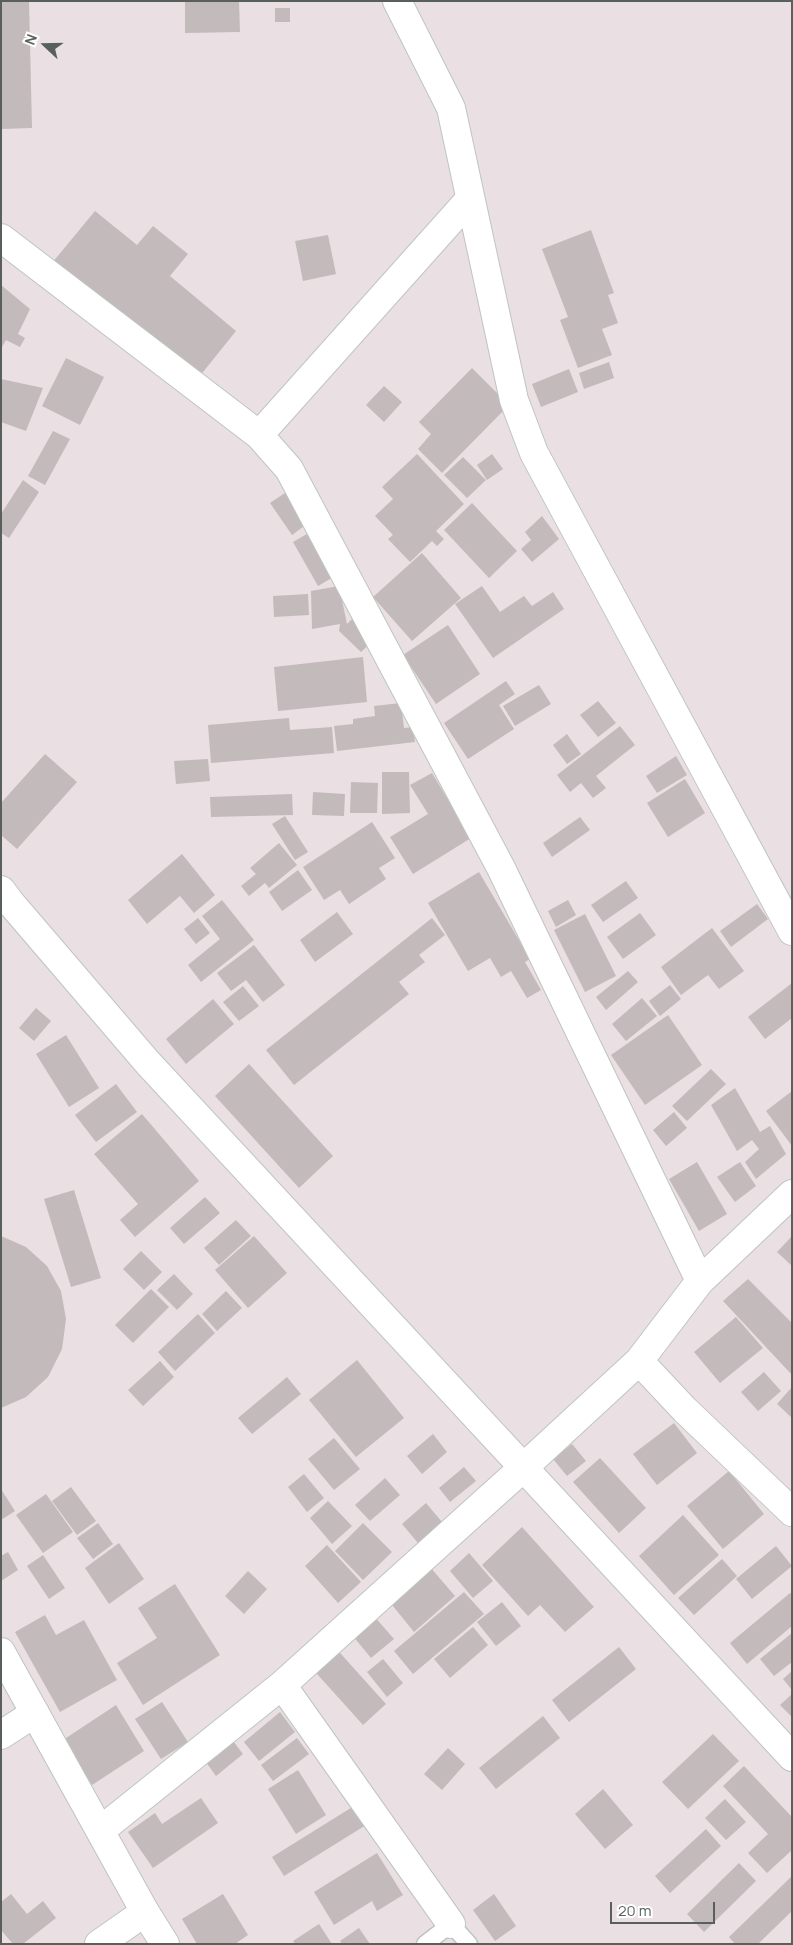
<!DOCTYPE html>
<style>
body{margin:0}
#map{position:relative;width:793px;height:1945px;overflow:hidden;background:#eadfe2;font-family:Manrope,sans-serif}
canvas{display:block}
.frame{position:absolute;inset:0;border:2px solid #585f5c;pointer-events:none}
.north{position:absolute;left:20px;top:20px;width:50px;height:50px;-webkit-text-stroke:4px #fff;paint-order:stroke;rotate:291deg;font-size:14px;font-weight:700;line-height:20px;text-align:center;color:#585f5c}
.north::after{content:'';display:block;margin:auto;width:18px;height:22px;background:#585f5c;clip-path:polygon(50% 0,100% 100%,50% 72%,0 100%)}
.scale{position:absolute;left:610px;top:1902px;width:105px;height:22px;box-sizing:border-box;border:2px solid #585f5c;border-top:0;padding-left:6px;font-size:15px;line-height:18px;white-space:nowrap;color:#585f5c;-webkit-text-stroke:4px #fff;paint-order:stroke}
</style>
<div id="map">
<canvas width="793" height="1945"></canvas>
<div class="frame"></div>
<div class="north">N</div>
<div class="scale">20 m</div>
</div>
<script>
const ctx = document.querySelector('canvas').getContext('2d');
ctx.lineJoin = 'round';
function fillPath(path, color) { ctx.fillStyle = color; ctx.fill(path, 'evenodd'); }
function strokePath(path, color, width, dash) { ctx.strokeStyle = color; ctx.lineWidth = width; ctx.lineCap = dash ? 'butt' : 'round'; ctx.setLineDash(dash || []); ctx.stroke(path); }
const building = new Path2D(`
 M1 1H29L32 128 1 129Z
 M185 1H239L240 32 185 33Z
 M275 8H290V22H275Z
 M95 211 137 245 153 226 188 254 170 276 236 331 195 382 52 263Z
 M591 230 614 293 608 295 618 323 602 329 612 355 578 368 560 320 568 317 542 249Z
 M328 235 336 274 303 281 295 241Z
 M1 285 30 309 18 334 25 338 20 347 6 340 1 349Z
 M66 358 104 377 80 425 42 406Z
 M609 362 614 378 584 389 579 373Z
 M472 368 509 405 442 473 418 449 431 434 419 422Z
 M569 369 578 392 541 407 532 384Z
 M1 379 43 388 26 431 1 422Z
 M384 386 402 402 384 422 366 405Z
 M53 431 70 439 45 485 28 476Z
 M417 454 464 504 436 531 444 539 437 546 432 541 410 562 388 539 393 535 375 516 393 499 382 487Z
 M492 454 503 469 487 480 477 465Z
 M463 457 486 480 467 498 444 475Z
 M23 480 39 492 9 538 1 533V514Z
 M285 493 307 524 292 535 270 503Z
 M472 503 517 551 489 578 444 530Z
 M542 516 559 539 532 562 521 549 531 540 525 532Z
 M312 531 337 575 318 586 293 542Z
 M422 553 461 598 412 641 373 597Z
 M339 586 347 624 353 618 374 640 361 652 339 631 340 624 312 629 311 591Z
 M482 586 500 612 524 596 532 606 553 592 564 609 493 658 455 604Z
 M308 594 309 615 274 617 273 596Z
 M448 625 480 674 436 704 403 655Z
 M363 657 367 702 278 711 274 667Z
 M506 681 515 694 499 705 514 729 468 759 444 723Z
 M539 685 551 704 515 726 503 706Z
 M598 701 616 723 598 737 580 715Z
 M401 703 404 728 413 727 415 742 337 751 334 726 353 724V719L375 716 374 706Z
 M289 718 290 730 332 727 334 753 211 763 208 725Z
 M620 726 635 745 596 776 606 788 593 798 581 783 570 792 557 775Z
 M567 734 581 754 567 764 553 745Z
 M45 754 77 782 17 849 1 835V803Z
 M676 756 687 775 657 793 646 776Z
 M208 759 210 781 176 784 174 761Z
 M382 772H409L410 813 382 814Z
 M432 773 471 838 413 874 390 837 428 814 410 785Z
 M685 779 705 813 668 837 647 803Z
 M351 782 378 783 377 813H350Z
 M313 792 345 794 344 816 312 815Z
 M292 794 293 815 211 817 210 797Z
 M285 816 308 852 295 860 272 824Z
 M580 817 590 830 552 857 543 843Z
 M372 822 395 858 379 868 386 879 349 904 340 890 324 900 303 867Z
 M279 843 297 865 269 888 265 883 249 896 241 886 256 874 250 868Z
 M182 854 215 895 194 913 180 896 147 924 128 900Z
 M298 870 312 890 282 911 269 892Z
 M479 872 530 959 525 962 541 990 527 998 511 971 501 977 490 958 468 971 428 903Z
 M626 881 638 898 603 922 591 905Z
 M222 900 254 940 201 982 188 965 220 939 202 916Z
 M568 900 576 915 556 927 548 911Z
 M757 904 768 919 731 947 720 931Z
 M337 912 353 934 315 962 300 940Z
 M640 913 656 935 623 959 607 937Z
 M585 914 616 976 585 992 554 930Z
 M198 918 210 933 196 944 184 929Z
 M432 918 445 935 419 955 425 962 399 982 409 994 294 1085 266 1050Z
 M712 928 744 971 719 989 708 975 681 995 661 967Z
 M254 945 285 985 263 1002 246 980 231 991 217 973Z
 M628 971 638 982 606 1010 596 997Z
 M792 983V1018L765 1039 748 1017Z
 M670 985 681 999 660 1016 649 1001Z
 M243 986 259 1006 239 1021 223 1002Z
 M642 998 657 1016 626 1041 612 1024Z
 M213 999 234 1024 186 1064 166 1039Z
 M36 1008 51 1021 34 1041 19 1028Z
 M668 1015 702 1065 645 1105 611 1055Z
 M66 1035 99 1088 69 1107 36 1054Z
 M249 1064 333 1156 299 1188 215 1096Z
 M711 1069 726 1084 687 1121 672 1106Z
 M116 1084 137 1112 96 1142 75 1115Z
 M735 1088 760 1132 770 1126 786 1154 756 1179 745 1162 759 1149 752 1140 737 1151 711 1105Z
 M792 1091V1146L766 1111Z
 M674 1112 687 1128 666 1146 653 1130Z
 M142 1114 199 1181 135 1237 120 1220 138 1204 94 1154Z
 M697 1162 727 1214 699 1231 669 1179Z
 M740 1162 756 1186 735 1202 717 1177Z
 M74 1190 101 1278 71 1287 44 1199Z
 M205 1197 220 1213 184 1244 170 1228Z
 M236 1220 251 1236 219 1265 204 1248Z
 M1 1236 26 1247 47 1266 61 1291 66 1319 62 1349 48 1377 26 1397 1 1408Z
 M254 1236 287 1273 248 1308 215 1270Z
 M792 1236V1266L777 1252Z
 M141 1251 162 1272 144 1290 123 1269Z
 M174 1274 193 1294 177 1310 157 1290Z
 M748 1279 792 1323V1375L723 1301Z
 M151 1289 169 1307 133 1343 115 1325Z
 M226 1291 242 1308 217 1331 202 1314Z
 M198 1314 215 1333 175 1371 158 1352Z
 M736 1317 763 1348 720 1383 694 1352Z
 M357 1360 404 1418 356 1457 309 1400Z
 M160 1361 174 1377 143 1406 128 1390Z
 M764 1372 781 1391 758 1411 741 1392Z
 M287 1377 301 1394 252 1434 238 1418Z
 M792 1387V1418L777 1404Z
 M674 1423 697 1453 657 1485 633 1454Z
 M433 1434 447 1452 422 1474 407 1456Z
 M334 1438 360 1469 334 1490 308 1459Z
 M572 1444 586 1461 567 1476 553 1459Z
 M600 1458 646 1508 619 1533 573 1482Z
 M464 1467 476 1481 450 1502 439 1488Z
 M729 1471 764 1514 723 1549 687 1506Z
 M304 1474 324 1498 307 1512 288 1487Z
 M385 1478 400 1495 370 1521 355 1505Z
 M71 1487 96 1521 77 1535 52 1501Z
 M1 1489 15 1511 1 1520Z
 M46 1494 73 1532 43 1553 16 1515Z
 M328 1501 352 1526 332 1544 310 1518Z
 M426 1503 442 1522 418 1543 402 1524Z
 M683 1515 719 1555 674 1595 639 1556Z
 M98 1523 113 1544 93 1559 77 1538Z
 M363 1523 392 1552 363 1580 335 1551Z
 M522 1527 594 1607 565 1632 540 1605 528 1616 482 1565Z
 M119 1543 144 1579 109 1604 85 1568Z
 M327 1545 361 1582 338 1603 305 1566Z
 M776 1546 792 1566 752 1599 736 1579Z
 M8 1552 18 1570 1 1581V1556Z
 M469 1553 493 1581 473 1598 450 1571Z
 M43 1555 65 1588 49 1599 27 1566Z
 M722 1559 737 1576 694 1615 678 1598Z
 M424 1560 455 1596 414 1632 384 1595Z
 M248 1571 267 1589 244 1614 225 1596Z
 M175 1584 220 1655 143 1705 117 1663 157 1638 138 1608Z
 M464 1592 484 1614 413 1674 394 1651Z
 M790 1593 792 1595V1626L747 1664 730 1643Z
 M502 1602 521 1626 496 1646 477 1622Z
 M45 1615 56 1635 84 1620 117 1680 60 1712 15 1632Z
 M373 1615 394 1639 371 1658 352 1635Z
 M473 1627 488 1645 450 1678 434 1659Z
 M792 1633V1662L774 1676 760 1659Z
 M332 1644 386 1704 363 1725 309 1665Z
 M619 1647 636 1669 569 1722 552 1700Z
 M383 1659 403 1683 387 1697 367 1672Z
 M792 1671V1690L783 1679Z
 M792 1694V1717L780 1705Z
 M162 1702 188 1742 161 1759 135 1719Z
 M116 1705 144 1751 92 1785 63 1740Z
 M280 1712 295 1732 259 1761 244 1742Z
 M543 1716 560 1738 496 1789 479 1768Z
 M713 1734 739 1761 688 1809 662 1782Z
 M230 1737 243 1754 216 1776 203 1758Z
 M297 1738 309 1754 273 1781 261 1765Z
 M448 1748 465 1764 442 1790 424 1774Z
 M744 1766 792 1817V1850L767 1873 748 1853 768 1834 723 1786Z
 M298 1770 326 1815 296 1834 268 1789Z
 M603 1789 633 1825 605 1849 575 1814Z
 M201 1798 218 1823 153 1868 128 1832 155 1813 162 1824Z
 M725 1799 746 1822 726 1840 705 1818Z
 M354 1806 366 1825 284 1876 272 1857Z
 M706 1829 721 1846 670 1893 655 1876Z
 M377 1853 403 1895 377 1911 372 1901 334 1925 314 1892Z
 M739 1863 756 1881 704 1932 687 1914Z
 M792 1876V1911L758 1944H735L729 1937Z
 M11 1894 27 1914 43 1901 56 1918 23 1944H13L1 1930V1902Z
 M223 1894 248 1935 235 1944H197L182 1919Z
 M494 1894 516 1926 495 1941 473 1910Z
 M319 1924 332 1944H295L293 1941Z
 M359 1928 370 1944H342L340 1941Z`);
const service = new Path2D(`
 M425 1944 451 1924 469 1944`);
const minor = new Path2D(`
 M397 1 451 108 514 400 534 453 792 931
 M1 238 259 435 289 469 501 868 700 1281
 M259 435 470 199
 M1 890 10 902 148 1063 792 1757
 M639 1361 685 1410 792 1512
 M282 1685 451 1924
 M1 1735 35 1713
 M101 1830 282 1685 524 1467 639 1361 700 1281 792 1194
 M99 1944 145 1912`);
const tertiary = new Path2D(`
 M1 1652 145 1912 165 1944`);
fillPath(building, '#c3babc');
strokePath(service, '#bec5c3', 19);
strokePath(minor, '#bec5c3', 30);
strokePath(tertiary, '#bec5c3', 30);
strokePath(service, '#fff', 16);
strokePath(minor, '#fff', 28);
strokePath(tertiary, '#fff', 28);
</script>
